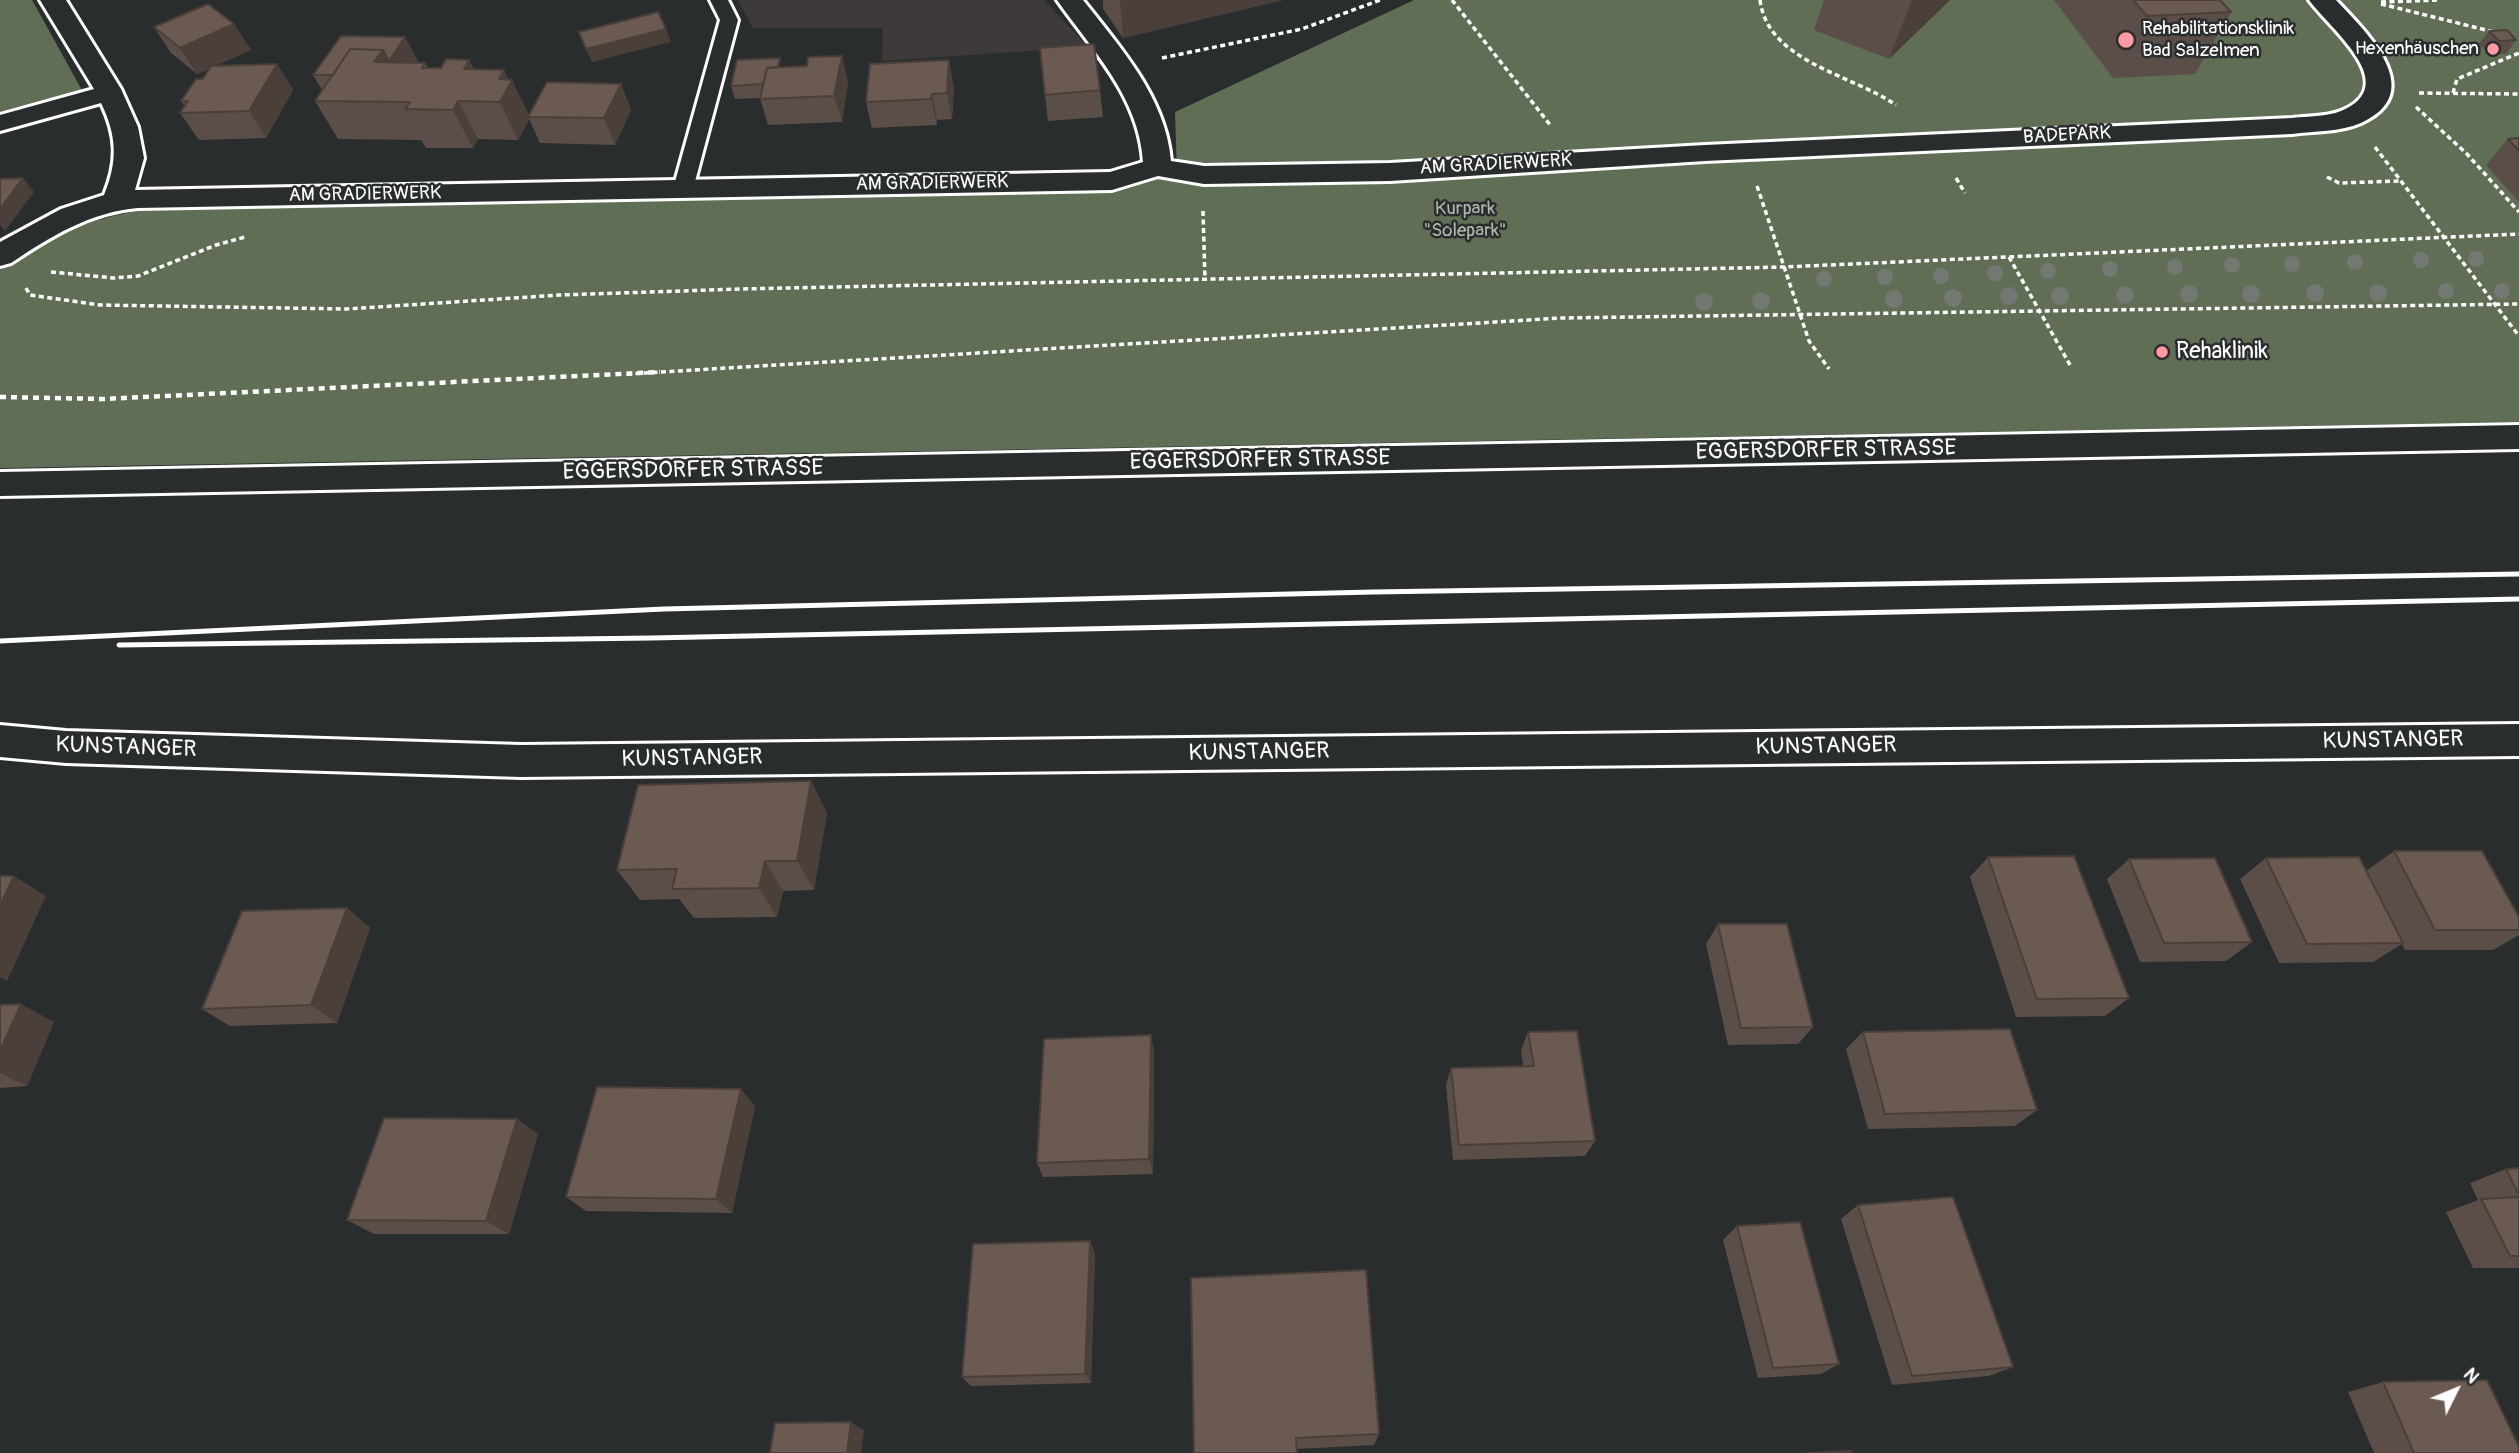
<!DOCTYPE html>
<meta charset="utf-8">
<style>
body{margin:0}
#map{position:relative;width:2519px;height:1453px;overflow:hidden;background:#2a2d2e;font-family:Pangolin,sans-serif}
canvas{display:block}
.north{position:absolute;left:2421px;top:1355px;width:70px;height:70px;-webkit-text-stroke:5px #2a2d2e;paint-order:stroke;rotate:47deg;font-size:19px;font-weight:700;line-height:28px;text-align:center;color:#fff}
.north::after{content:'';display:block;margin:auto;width:24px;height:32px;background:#fff;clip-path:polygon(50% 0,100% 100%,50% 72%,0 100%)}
</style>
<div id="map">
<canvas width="2519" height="1453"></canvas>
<div class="north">N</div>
</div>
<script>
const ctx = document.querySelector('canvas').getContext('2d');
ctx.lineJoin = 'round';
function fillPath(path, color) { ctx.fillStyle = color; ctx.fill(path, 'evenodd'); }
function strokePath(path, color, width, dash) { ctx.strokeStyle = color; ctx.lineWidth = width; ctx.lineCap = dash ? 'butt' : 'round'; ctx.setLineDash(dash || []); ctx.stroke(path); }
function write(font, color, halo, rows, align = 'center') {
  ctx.font = font + ' Pangolin,sans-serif'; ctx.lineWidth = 5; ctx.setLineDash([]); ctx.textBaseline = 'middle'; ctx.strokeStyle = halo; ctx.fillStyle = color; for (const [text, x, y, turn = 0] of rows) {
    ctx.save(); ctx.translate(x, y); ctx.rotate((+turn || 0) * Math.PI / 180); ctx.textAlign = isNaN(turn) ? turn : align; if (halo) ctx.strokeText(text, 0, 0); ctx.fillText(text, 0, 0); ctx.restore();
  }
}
const built = new Path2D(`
 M738 0H1044L1088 47 882 61 883 28H753Z`);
const green = new Path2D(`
 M0 0H32L83 92 0 118Z
 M1414 0H2519V422L0 468V270C51 232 92 218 154 208L1112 189 1160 175 1177 174 1175 112Z`);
const pathFar1 = new Path2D(`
 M1452 0 1551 126
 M1760 0C1768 62 1851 74 1896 105
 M2381 2 2440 0
 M2381 4 2494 32
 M1162 58 1302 29 1380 0
 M2419 93 2519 94
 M2453 93 2457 79 2519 53
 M2416 107 2467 154 2519 212
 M2375 147 2519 336
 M2327 177 2339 183 2400 181
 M1956 178 1965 193
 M1757 186 1809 341 1829 369
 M1203 211 1205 279
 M2009 257 2070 365
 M51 272 114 278 138 276 216 245 245 237
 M26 288 30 295 100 305 347 309 560 295 740 289 1785 267 2519 234
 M627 374 1562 318 2519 304`);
const path = new Path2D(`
 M0 397 103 399 660 372`);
const lane = new Path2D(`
 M710 0H728L738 20 693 189 690 193H676L673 189 720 20Z`);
const street = new Path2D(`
 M40 0H66L121 89 138 127 144 158 135 190 1110 172 1143 162C1139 97 1093 51 1057 0H1083C1120 47 1166 98 1171 161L1204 166 1390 163 1705 145 2292 118C2308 116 2326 117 2341 111 2404 85 2330 29 2309 0H2336C2367 33 2429 92 2361 123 2340 132 2315 131 2292 134L1705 161 1390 181 1204 184 1158 176 1112 190 138 208C90 212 50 237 11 263L0 266V242L61 209 104 195C118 161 117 136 101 103L0 131V115L94 89Z
 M2519 724V756L521 777 66 763 0 757V725L66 731 521 745Z`);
const secondary = new Path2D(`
 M2519 425V449L0 496V472Z`);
const rail = new Path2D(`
 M0 641 664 609 1373 592 2519 574
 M119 645 651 638 2519 599`);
const trees = [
 [2476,259,8],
 [2421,260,8],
 [2355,262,8],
 [2292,264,8],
 [2232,265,8],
 [2175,267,8],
 [2110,269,8],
 [2048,271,8],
 [1995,273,8],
 [1941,276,8],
 [1885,277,8],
 [1824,279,8],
 [2446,291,8],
 [2502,291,8],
 [2315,293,9],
 [2378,293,9],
 [2189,294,9],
 [2251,294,9],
 [2125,295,9],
 [2009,296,9],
 [2060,296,9],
 [1953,298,9],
 [1894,299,9],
 [1761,301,9],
 [1704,302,9]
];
const wall = new Path2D(`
 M1103 0H1283L1123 38 1103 9Z
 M1824 0H1950L1889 59 1814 30Z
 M2054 0H2220L2231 12 2195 74 2113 78Z
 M234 24 251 50 215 66 277 64 293 90 266 138 199 140 180 113 185 106 181 101 203 79 209 69 197 74 171 53 154 27Z
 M2489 31 2516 40 2506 54H2489L2479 44Z
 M405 37 418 62 425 63 428 68H441L469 60 474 69 509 80 529 115 621 84 631 110 615 145 540 143 529 119 518 140 478 139 473 148H426L421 140 338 139 315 101 322 90 313 75Z
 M782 67 848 82 842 122 768 125 760 98 735 99 731 86Z
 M954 87 952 119 937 120V125L872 128 866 102Z
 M1100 90 1103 117 1048 121 1045 95Z
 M2519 138V202L2486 165 2508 139Z
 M827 813 814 890 783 891 777 917 694 918 679 899 640 900 617 870Z
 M2394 851 2519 917V935L2493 950H2405L2402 944 2373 962 2279 963 2240 879 2266 858 2366 871Z
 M1988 857 2129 998 2105 1016 2016 1017 1970 877Z
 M2129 859 2252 942 2226 961 2140 962 2107 879Z
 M347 908 370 928 337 1023 230 1026 202 1009Z
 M1718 924 1813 1027 1798 1044 1728 1045 1706 944Z
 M0 1005 54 1022 27 1086 0 1088Z
 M1528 1032 1595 1141 1585 1156 1453 1160 1446 1085 1451 1068 1523 1066 1521 1050Z
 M1863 1032 2037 1110 2015 1126 1868 1129 1846 1049Z
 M1151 1035 1154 1053 1153 1174 1043 1177 1037 1163Z
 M755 1106 732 1213 586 1211 566 1197Z
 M517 1119 538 1134 509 1234H374L347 1220Z
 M2519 1168V1268H2473L2446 1212 2478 1200 2470 1183 2506 1169Z
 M1858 1205 2013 1367 1989 1376 1892 1385 1841 1219Z
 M1737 1226 1839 1364 1821 1374 1758 1378 1723 1240Z
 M1090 1241 1095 1254 1091 1383 971 1386 962 1377Z
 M1191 1278 1379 1434 1374 1445 1297 1449Z
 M2383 1382 2519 1453H2374L2348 1392Z`);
const shadedWall = new Path2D(`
 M1120 0H1283L1123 38Z
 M1912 0H1950L1889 59Z
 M234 24 251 50 197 74 180 48Z
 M666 29 671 42 592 62 586 49Z
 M405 37 419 63 374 62 383 50Z
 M842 56 848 82 842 122 834 96Z
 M469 60 488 98 464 69Z
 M949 60 954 87 952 119 947 93Z
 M277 64 293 90 266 138 249 111Z
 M504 70 510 83 512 80 530 117H528L529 119 518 140 500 102 499 79Z
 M621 84 631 110 615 145 604 118Z
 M932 94 937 120V125L931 99Z
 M458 101 478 139 473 148 453 110Z
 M23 178 34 192 5 231 0 225V209Z
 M811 781 827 813 814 890 797 861Z
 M765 861 783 891 777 917 759 888Z
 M14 876 46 896 7 981 0 977V905Z
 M347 908 370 928 337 1023 311 1005Z
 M21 1004 54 1022 27 1086 0 1073V1051Z
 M1151 1035 1154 1053 1153 1174 1149 1159Z
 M741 1089 755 1106 732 1213 716 1199Z
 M517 1119 538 1134 509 1234 486 1221Z
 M1090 1241 1095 1254 1091 1383 1085 1374Z
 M851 1422 864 1430 861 1453H847Z`);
const building = new Path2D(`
 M2133 0H2220L2231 12 2147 16Z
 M208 4 234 24 180 48 154 27Z
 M658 12 666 29 586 49 579 32Z
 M2507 30 2516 40 2499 41 2489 31Z
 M341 36 405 37 389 61 383 50 350 49 333 75H313Z
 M1094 44 1100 90 1045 95 1040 48Z
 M350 49 383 50 374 62 425 63 422 68H441L446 59 469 60 464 69 504 70 499 79 512 80 500 102 458 101 453 110 405 109 410 102 315 101Z
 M842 56 834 96 760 99 767 68 807 66 808 57Z
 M780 58 778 67 767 68 763 84 731 86 737 60Z
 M949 60 947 93 932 94 931 99 866 102 870 64Z
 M277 64 249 111 180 113 188 101H181L196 79H203L211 66Z
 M547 82 621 84 604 118 528 117Z
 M2519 138V151L2508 139Z
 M23 178 0 209V179Z
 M811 781 797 861H765L759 888 672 889 677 869 617 870 638 785Z
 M2394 851H2482L2519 917V930H2435Z
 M2074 856 2129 998 2037 999 1988 857Z
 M2359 857 2403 943 2307 944 2266 858Z
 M2215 858 2252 942 2164 943 2129 859Z
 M0 876H14L0 905Z
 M347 908 311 1005 202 1009 242 911Z
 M1718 924H1787L1813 1027 1741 1028Z
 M21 1004 0 1051V1005Z
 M2010 1029 2037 1110 1885 1114 1863 1032Z
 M1577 1031 1595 1141 1459 1145 1451 1068 1534 1066 1528 1032Z
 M1151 1035 1149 1159 1037 1163 1044 1039Z
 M597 1087 741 1089 716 1199 566 1197Z
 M384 1118 517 1119 486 1221 347 1220Z
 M2519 1168V1195L2506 1169Z
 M1953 1197 2013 1367 1912 1376 1858 1205Z
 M2519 1197V1256H2510L2481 1199Z
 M1800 1222 1839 1364 1773 1368 1737 1226Z
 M1090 1241 1085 1374 962 1377 973 1244Z
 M1366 1270 1379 1434 1296 1438 1297 1453H1194L1191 1278Z
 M2487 1380 2519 1447V1453H2414L2383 1382Z
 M851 1422 847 1453H770L775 1423Z
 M1851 1451 1852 1453H1807Z`);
const markers = [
 [2126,40,9,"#ff9aa2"],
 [2493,49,7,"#ff9aa2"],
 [2162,352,7,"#ff9aa2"]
];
const farPoinames = [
 ["Rehabilitationsklinik",2142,29],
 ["Bad Salzelmen",2142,51],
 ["Hexenhäuschen",2479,49,"right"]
];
const farStreetnames = [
 ["BADEPARK",2067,136,-3],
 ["AM GRADIERWERK",1496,165,-3],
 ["AM GRADIERWERK",932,184,-1],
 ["AM GRADIERWERK",365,195,-1]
];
const farParknames = [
 ["Kurpark",1465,209],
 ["\"Solepark\"",1465,231]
];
const poiNames = [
 ["Rehaklinik",2176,352]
];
const streetNames = [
 ["EGGERSDORFER STRASSE",1826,451,-1],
 ["EGGERSDORFER STRASSE",1260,461,-1],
 ["EGGERSDORFER STRASSE",693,471,-1],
 ["KUNSTANGER",2393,741,-1],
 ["KUNSTANGER",1826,747,-1],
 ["KUNSTANGER",126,748,2],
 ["KUNSTANGER",1259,753,-1],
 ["KUNSTANGER",692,759,-1]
];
fillPath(built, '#3d3a39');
fillPath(green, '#616e56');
strokePath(lane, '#fff', 6);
strokePath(street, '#fff', 6);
strokePath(secondary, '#fff', 6);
strokePath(pathFar1, '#fff', 3.5, [5, 3.5]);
strokePath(path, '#fff', 4.5, [6, 5]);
fillPath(lane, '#2a2d2e');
fillPath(street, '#2a2d2e');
fillPath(secondary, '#2a2d2e');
strokePath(rail, '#fff', 5);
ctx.fillStyle = '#747872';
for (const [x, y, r] of trees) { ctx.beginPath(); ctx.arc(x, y, r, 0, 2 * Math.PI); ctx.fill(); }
fillPath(wall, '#5b4d47');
fillPath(shadedWall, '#4a3f39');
fillPath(building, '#6a5a52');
strokePath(building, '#4a3f39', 2);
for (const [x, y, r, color] of markers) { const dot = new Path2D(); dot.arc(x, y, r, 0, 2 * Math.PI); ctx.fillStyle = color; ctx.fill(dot); strokePath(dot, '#2a2d2e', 2.5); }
write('19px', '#fff', '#2a2d2e', farPoinames, 'left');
write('19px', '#fff', '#2a2d2e', farStreetnames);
write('19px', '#b0b6aa', '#2a2d2e', farParknames);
write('23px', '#fff', '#2a2d2e', poiNames, 'left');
write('23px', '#fff', '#2a2d2e', streetNames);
</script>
